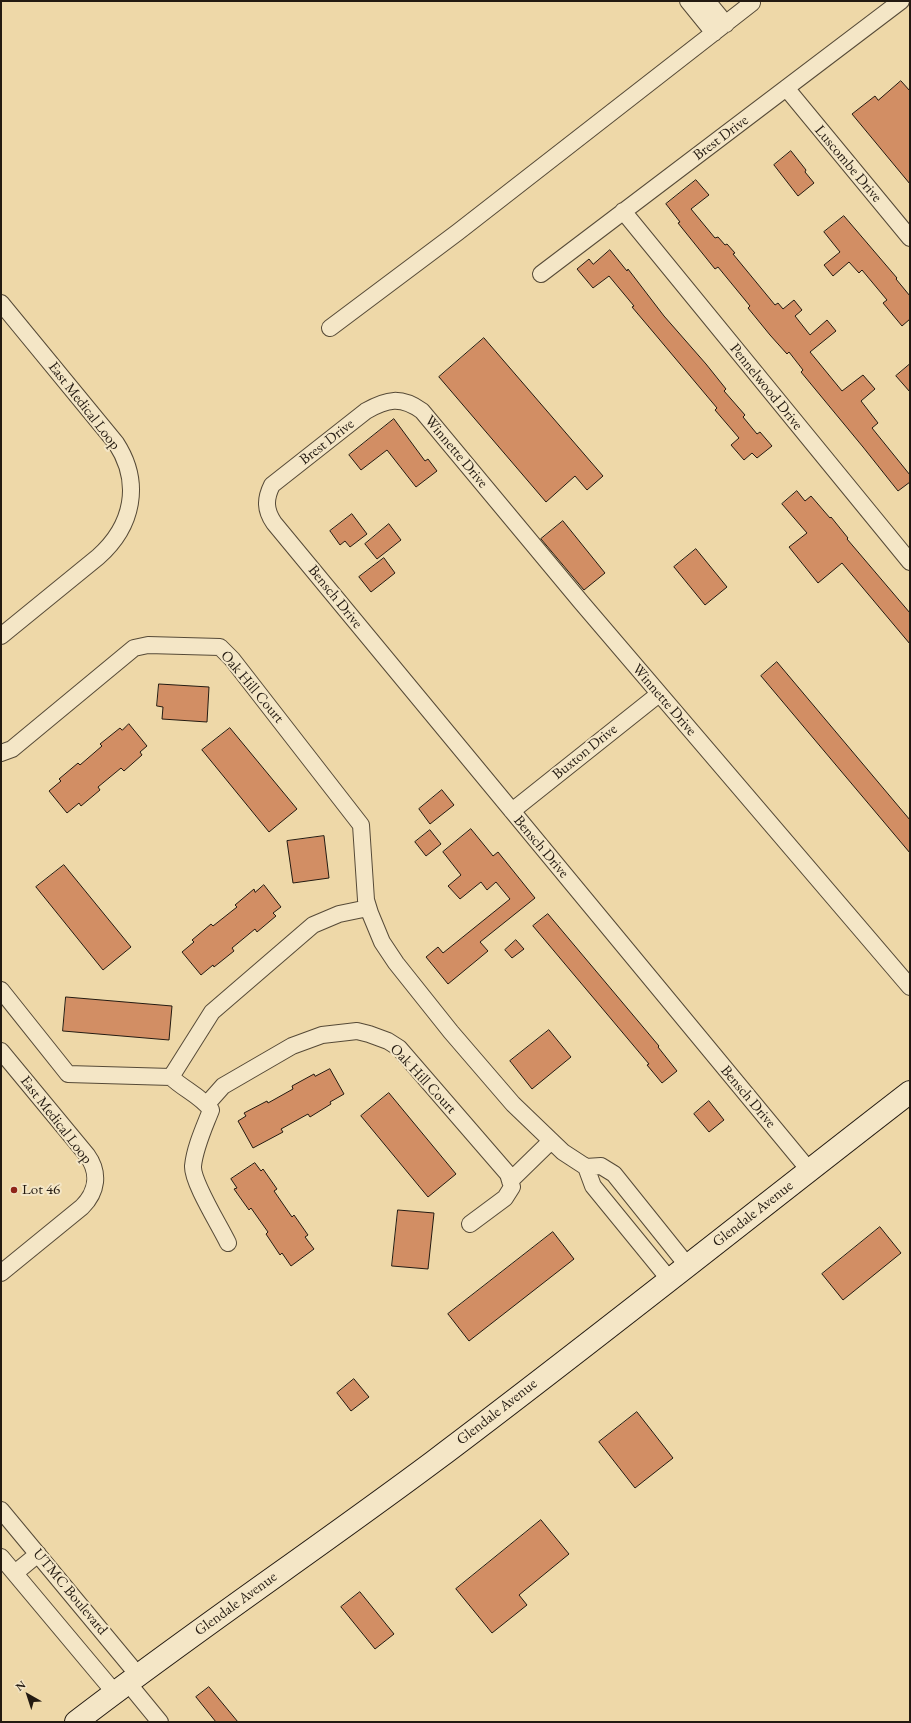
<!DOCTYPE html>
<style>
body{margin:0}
#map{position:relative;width:911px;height:1723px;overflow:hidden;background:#eed8a8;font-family:"EB Garamond",serif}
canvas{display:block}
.frame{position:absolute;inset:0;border:2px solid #231a11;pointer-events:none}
.north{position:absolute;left:8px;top:1675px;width:40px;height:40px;-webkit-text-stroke:3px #f4e6c6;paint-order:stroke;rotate:321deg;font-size:11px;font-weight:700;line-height:16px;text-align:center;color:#231a11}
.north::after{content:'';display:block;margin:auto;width:14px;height:18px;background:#231a11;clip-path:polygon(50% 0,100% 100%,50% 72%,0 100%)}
</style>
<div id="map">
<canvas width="911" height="1723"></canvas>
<div class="frame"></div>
<div class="north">N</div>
</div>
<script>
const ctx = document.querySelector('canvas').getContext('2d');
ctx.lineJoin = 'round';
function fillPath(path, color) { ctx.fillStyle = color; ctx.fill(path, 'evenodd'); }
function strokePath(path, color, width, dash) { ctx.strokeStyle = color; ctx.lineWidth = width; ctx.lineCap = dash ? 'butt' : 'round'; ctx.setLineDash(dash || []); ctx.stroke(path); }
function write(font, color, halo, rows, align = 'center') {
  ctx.font = font + ' "EB Garamond",serif'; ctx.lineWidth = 4; ctx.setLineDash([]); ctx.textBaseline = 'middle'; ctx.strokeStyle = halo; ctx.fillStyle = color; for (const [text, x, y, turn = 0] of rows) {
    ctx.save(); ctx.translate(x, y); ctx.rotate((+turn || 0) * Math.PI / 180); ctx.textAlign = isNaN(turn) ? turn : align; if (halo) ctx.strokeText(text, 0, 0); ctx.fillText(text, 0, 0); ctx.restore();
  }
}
const building = new Path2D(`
 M901 81 910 91V184L852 114 875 96 878 100Z
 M791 151 806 170 805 172 814 183 798 196 774 165Z
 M696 180 709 195 691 209 715 238 718 237 725 245 727 244 735 253 733 254 775 305 778 303 783 309 794 300 802 310 795 316 810 335 827 320 836 331 810 352 842 391 863 375 875 389 861 401 878 423 872 428 910 475V482L898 491 863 447 801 372 803 370 789 352 787 354 770 335 748 308 750 306 718 267 715 269 678 223 680 222 666 204Z
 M844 216 897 278 896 279 910 296V319L902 326 883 303 887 300 862 270 859 273 849 262 833 276 824 265 840 252 824 232Z
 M610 250 627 271 628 269 664 316 706 364 726 389 724 391 745 415 743 417 757 434 760 432 772 446 757 458 752 453 744 460 731 445 739 438 715 410 717 408 654 333 632 307 634 306 609 276 593 288 577 269 589 259 593 264Z
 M484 338 603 476 587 490 575 476 546 502 439 377Z
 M910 364V392L896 376Z
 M394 419 425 461 428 459 437 471 416 487 387 450 361 470 349 455Z
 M797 491 805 501 811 496 830 518 831 517 848 538 847 539 910 613V644L842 563 818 583 789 547 807 533 782 504Z
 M352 514 367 534 350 547 345 541 340 545 330 531Z
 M563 521 605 573 584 590 541 539Z
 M389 524 401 540 377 559 365 544Z
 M696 549 727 587 705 605 674 567Z
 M384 558 395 573 371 592 359 577Z
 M777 662 910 820V853L761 676Z
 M159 684 209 687 207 722 162 719 163 707 157 706Z
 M129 724 147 746 140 752 142 755 124 771 121 768 98 787 100 790 81 806 79 803 67 813 49 791 61 781 59 779 78 763 80 765 102 746 100 744 120 728 122 730Z
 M230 728 297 809 269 832 202 750Z
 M442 790 454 805 430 824 419 809Z
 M471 829 493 856 498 852 535 898 480 942 488 951 448 984 426 957 438 947 443 953 510 899 496 882 487 890 481 882 460 899 448 886 461 875 443 852Z
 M430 830 441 844 426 856 415 842Z
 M324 836 329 878 293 883 287 841Z
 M64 865 131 947 103 970 36 887Z
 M264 885 281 907 273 913 276 916 257 932 255 929 232 948 234 951 214 967 213 965 201 975 182 952 194 942 192 940 211 924 213 926 237 907 235 905 254 889 255 892Z
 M548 914 659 1046 658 1047 677 1071 662 1083 647 1065 649 1064 533 926Z
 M516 940 524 949 512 958 505 950Z
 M66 997 172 1006 169 1040 63 1031Z
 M549 1030 571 1057 532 1089 510 1061Z
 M330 1069 344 1094 330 1102 331 1104 310 1117 308 1114 281 1129 283 1132 253 1148 238 1121 246 1116 244 1113 267 1101 268 1103 293 1089 292 1086 314 1074 315 1076Z
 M389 1093 456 1174 428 1197 361 1116Z
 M709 1101 724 1120 709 1132 694 1114Z
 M255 1163 261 1171 263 1169 277 1189 274 1191 292 1217 294 1215 308 1235 305 1237 314 1249 291 1266 282 1253 280 1255 266 1234 268 1232 251 1208 249 1210 234 1189 237 1188 231 1179Z
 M398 1210 434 1213 428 1269 392 1266Z
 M880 1227 901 1253 843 1300 822 1274Z
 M553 1232 574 1259 469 1341 448 1314Z
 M354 1379 369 1397 351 1411 337 1393Z
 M637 1412 673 1458 635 1488 599 1442Z
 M541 1520 569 1554 519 1595 527 1605 492 1633 456 1589Z
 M360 1592 394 1634 375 1649 341 1607Z
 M209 1687 238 1722H216L196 1697Z`);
const street = new Path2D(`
 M688 1 714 33
 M707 1 726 24
 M787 89 910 238
 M623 211 910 562
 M541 274 901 1
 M1 303 116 443C142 483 133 526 98 557L1 636
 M330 328 458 232 752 3
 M1 753 12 749 134 648 148 645 220 647 232 659 361 825 366 900 370 913 382 942 396 963 451 1032 513 1104 563 1152 586 1167 601 1166 614 1174 687 1265
 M512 811 659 694
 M1 990 68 1074 171 1077
 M1 1051 87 1155C100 1173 97 1192 82 1207L1 1273
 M207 1104 223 1086 292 1046 322 1035 357 1031 369 1034 388 1041 399 1048 508 1174 512 1187 505 1198 470 1224
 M586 1167 593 1186 669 1279
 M809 1170 274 523C265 510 265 499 272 485L366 411C387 399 401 396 422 411L581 602 910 987
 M510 1181 551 1141
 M228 1243C220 1226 192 1182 193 1166 195 1147 204 1128 211 1110 201 1096 183 1089 171 1077L212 1012 313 925 339 914 368 908
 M1 1510 138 1675
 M1 1557 115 1693
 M15 1573 38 1554
 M128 1683 160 1722`);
const secondary = new Path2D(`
 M76 1722C193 1632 315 1550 433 1462 594 1341 751 1215 910 1092`);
const markers = [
 [14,1190,4,"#8f2418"]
];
const streetNames = [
 ["Brest Drive",721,138,-37],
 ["Luscombe Drive",848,164,50],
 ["Pennelwood Drive",766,387,51],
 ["East Medical Loop",84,406,52],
 ["Brest Drive",327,442,-38],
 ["Winnette Drive",456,452,50],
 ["Bensch Drive",335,597,51],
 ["Oak Hill Court",252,687,50],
 ["Winnette Drive",664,700,49],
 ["Buxton Drive",585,752,-39],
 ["Bensch Drive",541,847,50],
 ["Oak Hill Court",423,1079,47],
 ["Bensch Drive",748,1097,50],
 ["East Medical Loop",56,1120,52],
 ["Glendale Avenue",753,1214,-38],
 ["Glendale Avenue",497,1412,-38],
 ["UTMC Boulevard",70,1592,50],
 ["Glendale Avenue",236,1604,-36]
];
const poiNames = [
 ["Lot 46",22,1190]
];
fillPath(building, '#d28e64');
strokePath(building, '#231a11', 1);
strokePath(street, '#564a37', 18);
strokePath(secondary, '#231a11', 24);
strokePath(street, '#f4e6c6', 16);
strokePath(secondary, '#f4e6c6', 22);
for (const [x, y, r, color] of markers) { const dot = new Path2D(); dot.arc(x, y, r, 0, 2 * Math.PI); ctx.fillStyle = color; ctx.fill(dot); strokePath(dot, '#f4e6c6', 1.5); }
write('15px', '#231a11', '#f4e6c6', streetNames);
write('15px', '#231a11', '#f4e6c6', poiNames, 'left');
</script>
